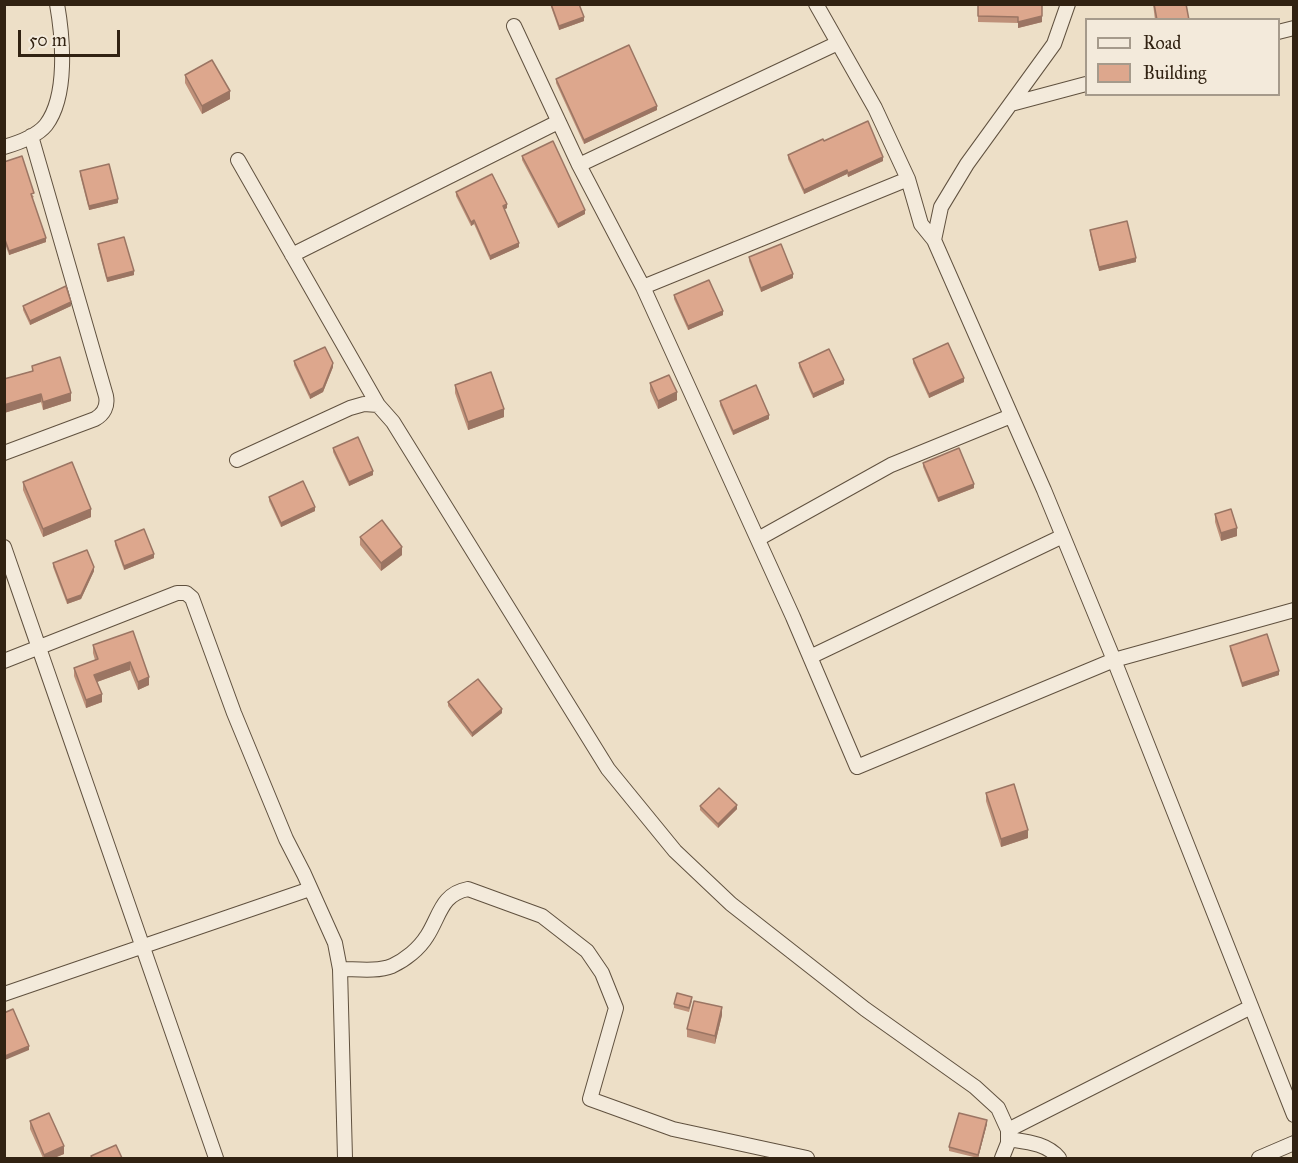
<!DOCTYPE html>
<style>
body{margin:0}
#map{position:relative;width:1298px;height:1163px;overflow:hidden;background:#eddfc7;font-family:"IM FELL Great Primer",serif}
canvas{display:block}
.frame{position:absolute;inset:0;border:6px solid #312212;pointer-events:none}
.legend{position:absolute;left:1085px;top:18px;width:195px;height:78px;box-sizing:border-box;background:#f3eadb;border:2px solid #a59a8b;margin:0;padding:8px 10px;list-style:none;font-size:18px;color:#312212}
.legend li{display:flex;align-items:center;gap:12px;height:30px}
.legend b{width:30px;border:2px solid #a59a8b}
.scale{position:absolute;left:18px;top:30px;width:102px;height:27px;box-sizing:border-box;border:3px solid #312212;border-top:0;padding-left:8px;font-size:18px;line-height:21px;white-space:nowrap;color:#312212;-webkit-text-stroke:4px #f3eadb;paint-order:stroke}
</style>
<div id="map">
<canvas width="1298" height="1163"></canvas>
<div class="frame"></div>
<ul class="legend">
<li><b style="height:8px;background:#f3eadb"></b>Road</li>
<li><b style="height:16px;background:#dda78d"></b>Building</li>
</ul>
<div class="scale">50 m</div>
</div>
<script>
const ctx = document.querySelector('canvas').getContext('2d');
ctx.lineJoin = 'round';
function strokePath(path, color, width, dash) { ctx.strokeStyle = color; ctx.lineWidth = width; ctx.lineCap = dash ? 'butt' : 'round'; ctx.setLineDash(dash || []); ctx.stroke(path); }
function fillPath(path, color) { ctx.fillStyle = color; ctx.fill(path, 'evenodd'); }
const street = new Path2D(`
 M816 4 875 108 908 179 921 224 934 240 1044 490 1114 660 1294 1115
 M514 26 579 165 643 287 793 617 857 767 1114 660 1294 610
 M1278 32 1294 28
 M1011 104 1086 84
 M4 147C18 143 37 136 46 125 68 96 63 38 57 4
 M238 160 378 405
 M579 165 838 43
 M934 240 941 207 967 164 1054 44 1068 4
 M292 255 558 122
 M643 287 908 179
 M4 453 95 419C104 414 108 406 106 396L31 136
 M237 460 350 408 364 404 378 405 393 422 608 769 675 851 731 904 865 1009 975 1087 998 1108 1008 1130V1143L1002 1158
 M758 539 891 465 1011 416
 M4 547 216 1158
 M810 657 1063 536
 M4 661 177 593H186L192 598 234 713 286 839 304 874 335 943 340 969 345 1158
 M340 969C356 969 377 972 392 966 405 960 419 949 427 936 440 916 441 894 468 889L542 916 587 951 602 973 616 1008 590 1099 673 1129 807 1158
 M4 994 310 889
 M1008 1130 1251 1007
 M1008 1139C1027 1142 1046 1143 1059 1158
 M1259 1158 1294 1143`);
const wall = new Path2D(`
 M550 4H579L584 21 559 30Z
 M978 4 1042 22 1018 28V23L978 22Z
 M1153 4H1186L1189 20H1155Z
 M185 75 230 99 202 114 185 83Z
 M556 79 657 110 584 144 556 83Z
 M788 155 883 161 848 177 847 174 804 194 788 159Z
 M522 156 585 214 558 228 522 160Z
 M4 162 34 197 32 198 46 242 9 255 4 241Z
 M80 171 118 203 89 210 80 175Z
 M456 192 507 208 504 210 519 247 490 260 474 224 471 226 456 196Z
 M1090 230 1136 262 1099 271 1090 234Z
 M98 244 134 275 107 282 98 248Z
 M749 257 793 278 761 292 749 261Z
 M674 295 723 315 688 330 674 299Z
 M23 306H71L30 325 23 310Z
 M913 359 964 382 929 398 913 363Z
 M294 361 333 367 323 392 310 399 294 365Z
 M799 363 844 384 813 398 799 367Z
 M32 366 71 401 43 410 41 402 4 413V379L32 371Z
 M650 383 677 400 658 409 650 391Z
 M455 385 504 417 468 430 455 393Z
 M720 401 769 419 733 435 720 405Z
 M333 448 373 475 349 486 333 452Z
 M923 463 974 488 938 502 923 467Z
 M23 482 91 517 43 537 23 490Z
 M269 497 315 511 281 527 269 501Z
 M1215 514 1237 536 1221 541 1215 522Z
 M360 537 402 555 381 571 360 545Z
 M115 541 154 558 124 570 115 545Z
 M53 563 94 571 81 599 67 604 53 567Z
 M133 631 149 685 138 690 130 670 97 682 102 702 86 708 74 676V668L95 660 93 653V645Z
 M1230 646 1279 675 1242 687 1230 650Z
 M448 702 502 713 472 737 448 706Z
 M986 793 1028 838 1001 847 986 801Z
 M700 806 737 809 718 828 700 810Z
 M692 1001 689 1012 674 1008V1004Z
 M722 1015 715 1044 687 1037V1029Z
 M30 1121 64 1154 54 1158H43L30 1129Z
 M987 1124 978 1158 949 1151V1147Z`);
const shadedWall = new Path2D(`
 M1042 4V22L1018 28V22Z
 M584 17V21L559 30V26Z
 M230 91V99L202 114V106Z
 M657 106V110L584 144V140Z
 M883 157V161L848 177V173Z
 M847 170V174L804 194V190Z
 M118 199V203L89 210V206Z
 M507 204V208L503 210V206Z
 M585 210V214L558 228V224Z
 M474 220V224L471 226V222Z
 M46 238V242L9 255V251Z
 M519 243V247L490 260V256Z
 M1136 258V262L1099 271V267Z
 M134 271V275L107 282V278Z
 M793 274V278L761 292V288Z
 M71 302V306L30 325V321Z
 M723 311V315L688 330V326Z
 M333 363V367L323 392 310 399V395Z
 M964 378V382L929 398V394Z
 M844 380V384L813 398V394Z
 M677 392V400L658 409V401Z
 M71 393V401L43 410V402Z
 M41 394V402L4 413V405Z
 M504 409V417L468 430V422Z
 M769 415V419L733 435V431Z
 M373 471V475L349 486V482Z
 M974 484V488L938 502V498Z
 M315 507V511L281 527V523Z
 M91 509V517L43 537V529Z
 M1237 528V536L1221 541V533Z
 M402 547V555L381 571V563Z
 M154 554V558L124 570V566Z
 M94 567V571L81 599 67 604V600Z
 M130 662V670L94 683V675Z
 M1279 671V675L1242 687V683Z
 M149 677V685L138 690V682Z
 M102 694V702L86 708V700Z
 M502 709V713L472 737V733Z
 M737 805V809L718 828V824Z
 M1028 830V838L1001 847V839Z
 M722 1007V1015L715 1044V1036Z
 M29 1046V1050L5 1060V1056Z
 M987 1120V1124L978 1158V1155Z
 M64 1146V1154L54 1158H44V1155Z`);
const building = new Path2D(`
 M551 4H579L584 17 559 26Z
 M978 4H1042V16L1018 22V17L978 16Z
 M1154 4H1186L1189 20H1157Z
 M629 45 657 106 584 140 556 79Z
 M212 60 230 91 202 106 185 75Z
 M868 121 883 157 848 173 847 170 804 190 788 155 823 139 824 141Z
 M553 141 585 210 558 224 522 156Z
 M22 156 34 193 31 194 46 238 9 251 4 237V162Z
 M109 164 118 199 89 206 80 171Z
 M492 174 507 204 503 206 519 243 490 256 474 220 471 222 456 192Z
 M1127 221 1136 258 1099 267 1090 230Z
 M124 237 134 271 107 278 98 244Z
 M781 244 793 274 761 288 749 257Z
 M709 280 723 311 688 326 674 295Z
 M66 286 71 302 30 321 23 306Z
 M948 343 964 378 929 394 913 359Z
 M325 347 333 363 323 388 310 395 294 361Z
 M829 349 844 380 813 394 799 363Z
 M60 357 71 393 43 402 41 394 4 405V379L33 371 32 366Z
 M491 372 504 409 468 422 455 385Z
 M669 375 677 392 658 401 650 383Z
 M756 385 769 415 733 431 720 401Z
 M358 437 373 471 349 482 333 448Z
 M959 448 974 484 938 498 923 463Z
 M72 462 91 509 43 529 23 482Z
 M303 481 315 507 281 523 269 497Z
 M1231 509 1237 528 1221 533 1215 514Z
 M382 520 402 547 381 563 360 537Z
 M144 529 154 554 124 566 115 541Z
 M87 550 94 567 81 595 67 600 53 563Z
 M133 631 149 677 138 682 130 662 94 675 102 694 86 700 74 668 98 659 93 645Z
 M1267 634 1279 671 1242 683 1230 646Z
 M478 679 502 709 472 733 448 702Z
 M1014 784 1028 830 1001 839 986 793Z
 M719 788 737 805 718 824 700 806Z
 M677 993 692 997 689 1008 674 1004Z
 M694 1001 722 1007 715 1036 687 1029Z
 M13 1009 29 1046 5 1056 4 1053V1013Z
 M49 1113 64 1146 44 1155 30 1121Z
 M959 1113 987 1120 978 1155 949 1147Z
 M116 1145 122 1158H92L91 1156Z`);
strokePath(street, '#60513f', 16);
strokePath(street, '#f3eadb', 14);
fillPath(wall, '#be9079');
fillPath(shadedWall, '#9b7563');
fillPath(building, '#dda78d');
strokePath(building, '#9b7563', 1.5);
</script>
